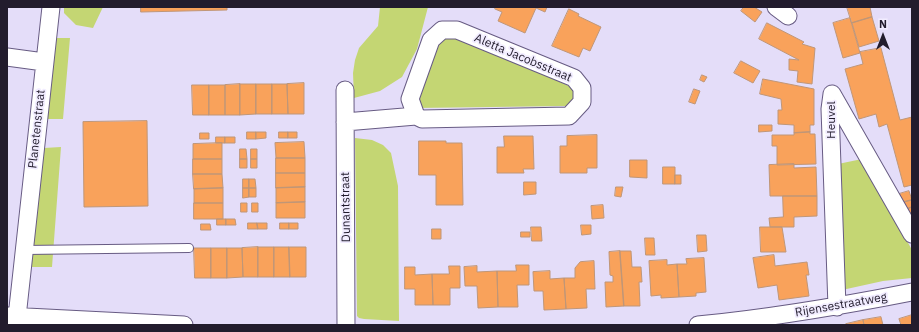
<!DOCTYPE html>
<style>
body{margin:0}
#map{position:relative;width:919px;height:332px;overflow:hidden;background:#e4ddf9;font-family:"IBM Plex Sans",sans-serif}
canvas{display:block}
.frame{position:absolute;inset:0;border:8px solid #221c2d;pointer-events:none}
.north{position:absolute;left:863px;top:16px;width:40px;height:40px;-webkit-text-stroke:3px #f1ecff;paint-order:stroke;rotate:0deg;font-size:11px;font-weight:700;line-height:16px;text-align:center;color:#221c2d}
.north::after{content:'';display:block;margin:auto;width:14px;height:18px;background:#221c2d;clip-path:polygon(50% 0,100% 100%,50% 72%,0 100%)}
</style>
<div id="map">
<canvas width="919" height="332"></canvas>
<div class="frame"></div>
<div class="north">N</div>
</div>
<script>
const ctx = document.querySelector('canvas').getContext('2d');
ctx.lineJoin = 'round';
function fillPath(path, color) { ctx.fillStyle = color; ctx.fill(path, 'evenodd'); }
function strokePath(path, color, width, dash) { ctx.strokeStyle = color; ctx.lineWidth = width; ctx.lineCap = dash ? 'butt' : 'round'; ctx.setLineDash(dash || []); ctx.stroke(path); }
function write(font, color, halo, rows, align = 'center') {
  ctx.font = font + ' "IBM Plex Sans",sans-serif'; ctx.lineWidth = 3.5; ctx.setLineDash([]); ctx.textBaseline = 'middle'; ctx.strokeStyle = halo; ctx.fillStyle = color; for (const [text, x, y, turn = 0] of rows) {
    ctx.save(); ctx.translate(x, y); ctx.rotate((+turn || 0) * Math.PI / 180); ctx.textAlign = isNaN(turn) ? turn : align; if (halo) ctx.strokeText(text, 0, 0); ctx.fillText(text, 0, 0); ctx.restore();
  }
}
const green = new Path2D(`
 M64 7H103L93 28 76 25 64 13Z
 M380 7H428L417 49 402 77 380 91 354 98 353 73 355 60 359 48 378 26Z
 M457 35 569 86 578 92 576 101 567 106 415 108 436 40Z
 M56 38H70L63 119H47Z
 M355 138 372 140 383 145 391 153 398 186 399 321 364 319 359 318 357 316Z
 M61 147 52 267H31L32 239 44 148Z
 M862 159 912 250V278L883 281 842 290 838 164Z`);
const building = new Path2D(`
 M141 7H227V10L141 12Z
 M496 7H547L545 12 536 8 525 33 498 21 502 12 495 9Z
 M744 7H754L762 12 755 22 741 11Z
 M847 7H870L872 17 852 23Z
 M569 9 579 14 578 16 601 27 590 51 583 48 579 57 552 46Z
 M872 17 879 41 859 47 852 23Z
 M850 18 860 53 843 58 833 23Z
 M767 23 804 42 802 44 815 48 812 84 797 82 798 71 789 70V59L799 60 759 39Z
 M881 48 900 120 912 117V185L904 187 887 124 879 127 876 114 859 119 845 69 863 64 860 52Z
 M741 61 760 71 753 83 734 73Z
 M702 75 707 77 704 82 700 80Z
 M763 79 814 89V125H810V132L794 133V125L778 124V110H782L781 99 760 94Z
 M304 83V114H288L287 84Z
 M240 84V115H225V85Z
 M240 84H256V114L240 115Z
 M256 84H272V114H256Z
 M272 84H287L288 114H272Z
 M192 85H209V115H193Z
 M209 85H225V115H209Z
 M694 89 700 91 695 104 689 102Z
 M147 121 148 206 84 207 83 122Z
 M759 125H772V131L759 132Z
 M247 132H256V139H247Z
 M256 132H266V138L256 139Z
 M279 132H288V138H279Z
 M288 132H297V138H288Z
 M810 132V134H815L816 164 777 165V146H772V135H794V133Z
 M200 133H209V139H200Z
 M597 135V168H587V173H560V146H567V136Z
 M504 136H533L534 169H523L524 173H497V147H504Z
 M216 137H225V143H216Z
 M225 137H235V143H225Z
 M419 141H446V143H462L463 205H436V175H419Z
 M304 142 305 158H276L275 143Z
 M222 143V159H193V144Z
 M240 149H246L247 159H240Z
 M251 149H257V159H251Z
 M276 158H305V173H276Z
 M193 159H222V174H193Z
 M240 159H247V168H240Z
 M251 159H257V168H251Z
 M630 160H647V178L630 177Z
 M794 164V168L816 167 817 196H770L769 165Z
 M663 167H675V184H663Z
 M276 173H305V187L276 188Z
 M193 174H222L223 188 194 189Z
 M675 175H681V184H675Z
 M243 179H249V188H243Z
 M249 179H255L256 188H249Z
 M524 182H536V194L524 195Z
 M305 187V202L276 203V188Z
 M616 187H623L621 197 615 196Z
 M223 188V203H194V189Z
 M243 188H249V197L243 198Z
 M249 188H256V197H249Z
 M909 191 912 200 904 202 899 194Z
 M783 196H817V216L794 217V227H770L769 218 783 217Z
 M912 200V207L907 209 904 202Z
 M305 202V218H276V203Z
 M194 203H223V219H194Z
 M241 203H247V212H241Z
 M252 203H258V212H252Z
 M603 205 604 218 592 219 591 206Z
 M912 207V214H911L907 209Z
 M217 219H226V225H217Z
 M226 219H235L236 225H226Z
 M248 223H257L258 229H248Z
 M257 223H267V229H258Z
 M280 223H289V229H280Z
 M289 223H298V229H289Z
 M201 224H210L211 230H201Z
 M581 225H591V234L582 235Z
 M531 227H541L542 241H532Z
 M760 227H782L786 252H761Z
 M432 229H441V239H432Z
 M521 232H530V237H521Z
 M697 235H706L707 251 698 252Z
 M645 238H654L655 255H646Z
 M258 247H274V277H258Z
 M258 247V277H243L242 248Z
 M274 247H289L290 277H274Z
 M289 247H306V277H290Z
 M194 248H211V278H195Z
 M211 248H227V278H211Z
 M227 248H242L243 277 227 278Z
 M620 251H631L632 267H641L642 282H639L640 306H624Z
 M620 251 624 306 606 307 605 282H613V276L610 275 609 252Z
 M774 255 775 266 807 262 809 275H806L809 296 779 300 777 285 758 288 753 258Z
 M704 258 706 292 696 293V296L679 297 677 264H687L686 259Z
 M667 260V265L677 264 679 297 661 298V295L651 296 649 261Z
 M594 261 595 289H586L587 308 566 309 564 278H575V268L580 262Z
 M516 265H529V285H517L518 307H498L497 271H516Z
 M449 266H460V288H450V305H433L432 274H449Z
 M477 266V272L497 271 498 307 478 308 477 286H465L464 267Z
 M405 267H415V275L432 274 433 305H415V289H405Z
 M550 271V279L564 278 566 309 544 310 543 291H534L533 272Z
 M912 315V325H901L899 319Z
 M881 317 883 325H864L863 320Z
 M863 320 864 325H847L846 324Z`);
const service = new Path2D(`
 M24 250 189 248`);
const minor = new Path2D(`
 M776 7 788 16
 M442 30H457L574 78 582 88V102L569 116 422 119 416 116 410 99 431 40Z
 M7 57 44 62
 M345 90 346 325
 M832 94 830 109 837 307
 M832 94 912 234
 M345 122 416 116
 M7 316 184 325
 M17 317 51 7
 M698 325C770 318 841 306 912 292`);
const streetNames = [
 ["Aletta Jacobsstraat",523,58,23],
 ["Heuvel",832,120,-90],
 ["Planetenstraat",37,129,-84],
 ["Dunantstraat",346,207,-91],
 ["Rijensestraatweg",841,305,-10]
];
fillPath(green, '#c4d673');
fillPath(building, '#f9a25b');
strokePath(building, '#bf9678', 1);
strokePath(service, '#675b83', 10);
strokePath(minor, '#675b83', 19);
strokePath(service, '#fff', 8);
strokePath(minor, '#fff', 17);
write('12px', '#221c2d', '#f1ecff', streetNames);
</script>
